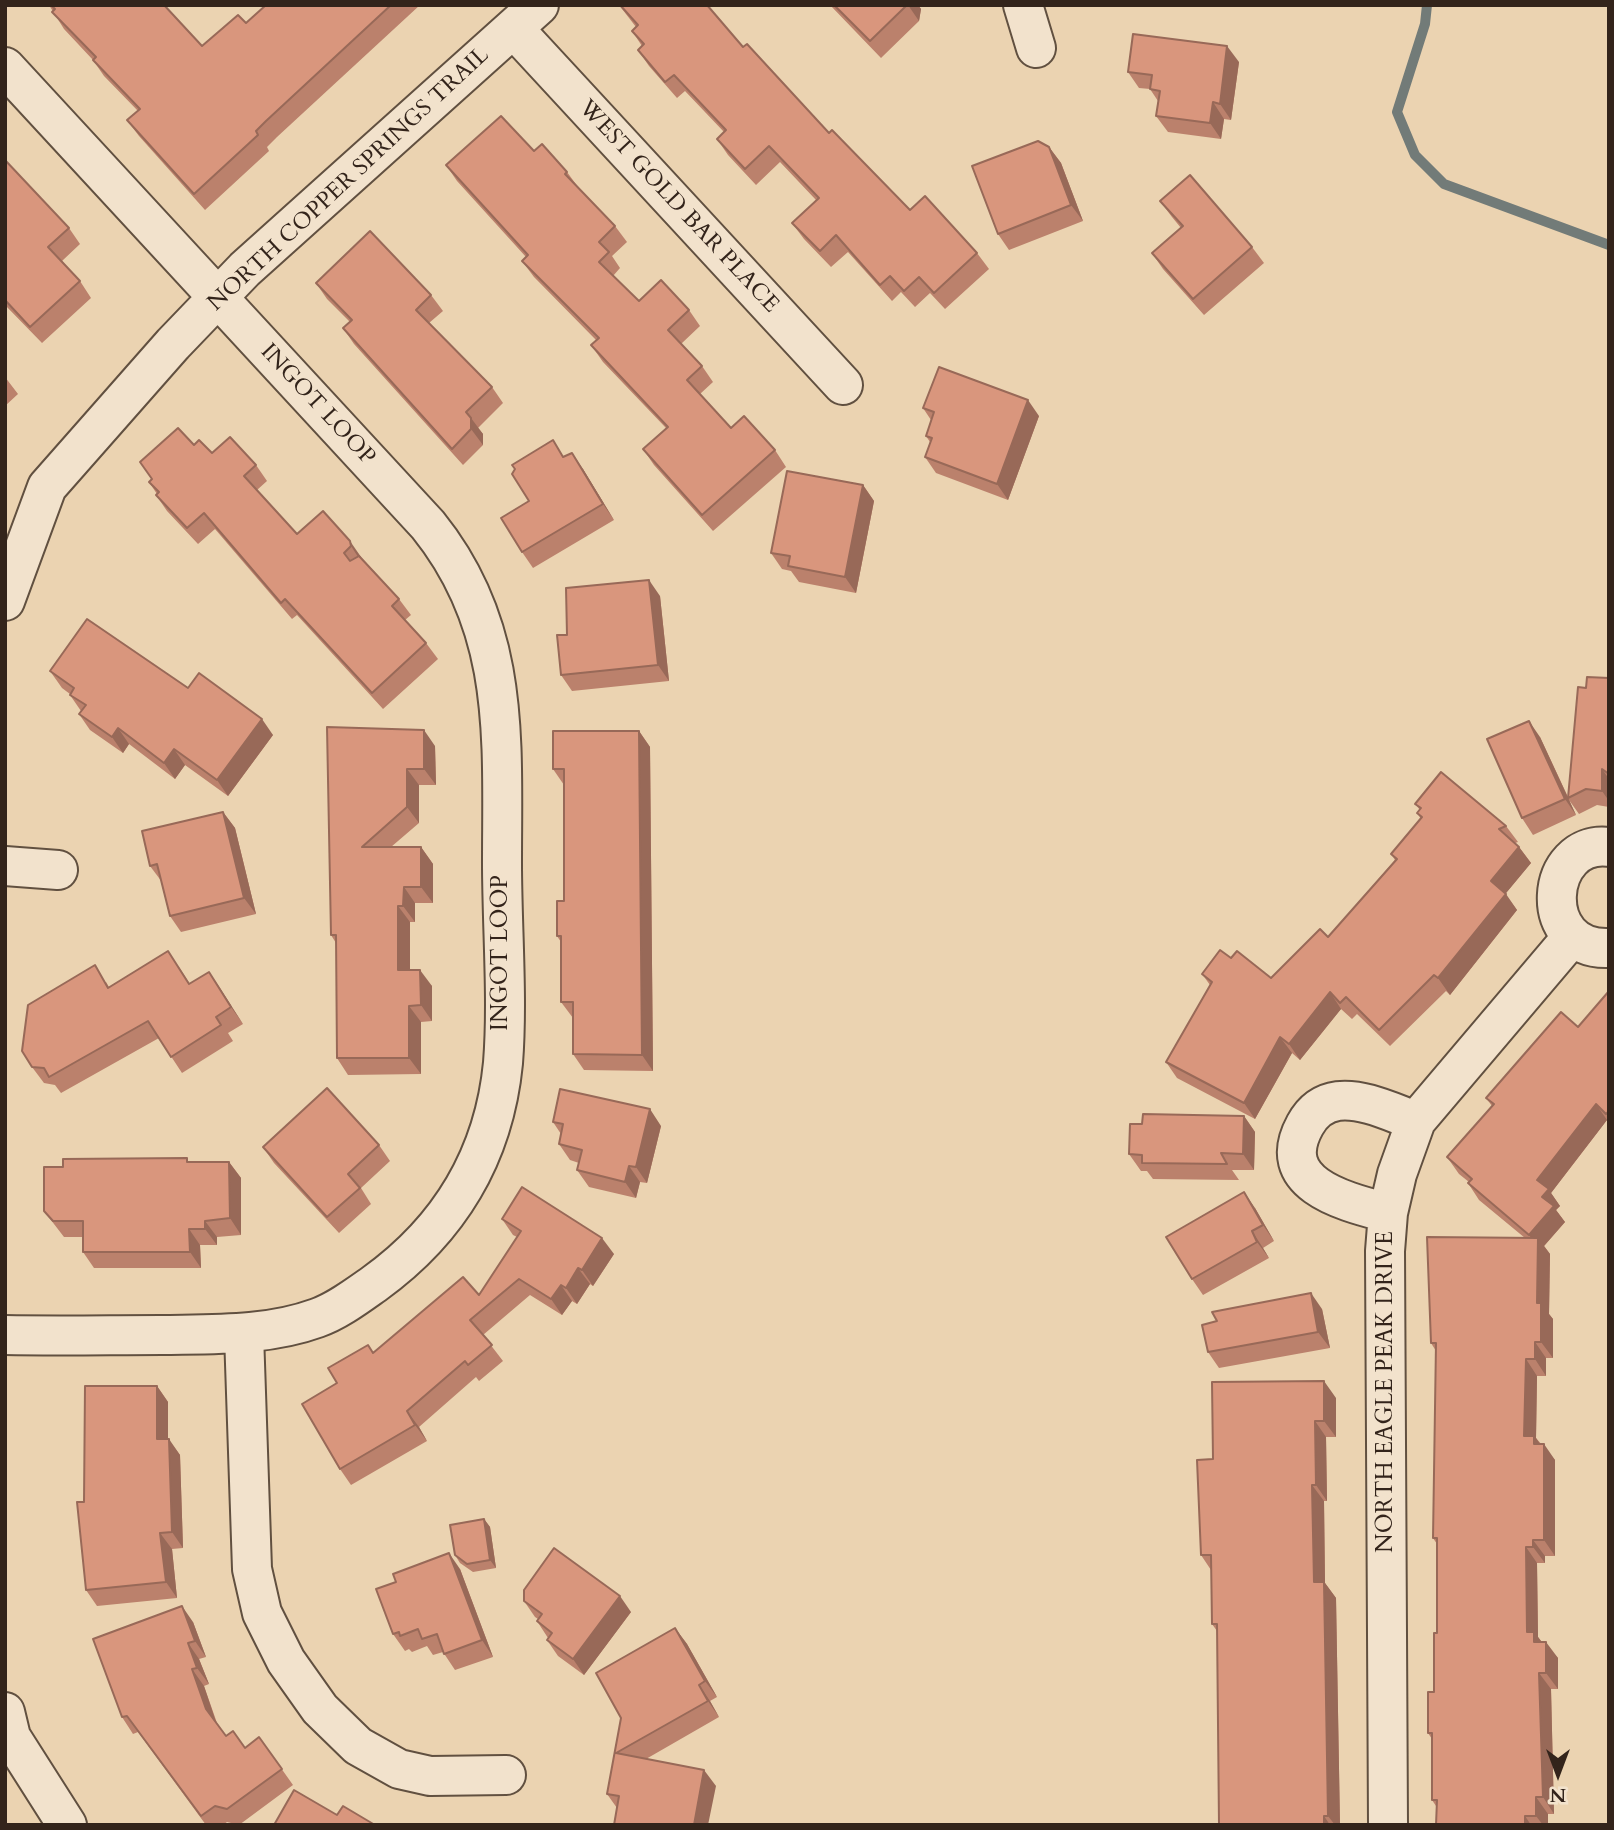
<!DOCTYPE html>
<style>
body{margin:0}
#map{position:relative;width:1614px;height:1830px;overflow:hidden;background:#ebd3b1;font-family:Cardo,serif}
canvas{display:block}
.frame{position:absolute;inset:0;border:7px solid #33241b;pointer-events:none}
.north{position:absolute;left:1523px;top:1739px;width:70px;height:70px;-webkit-text-stroke:5px #f2e2cc;paint-order:stroke;rotate:180deg;font-size:19px;font-weight:700;line-height:28px;text-align:center;color:#33241b}
.north::after{content:'';display:block;margin:auto;width:24px;height:32px;background:#33241b;clip-path:polygon(50% 0,100% 100%,50% 72%,0 100%)}
</style>
<div id="map">
<canvas width="1614" height="1830"></canvas>
<div class="frame"></div>
<div class="north">N</div>
</div>
<script>
const ctx = document.querySelector('canvas').getContext('2d');
ctx.lineJoin = 'round';
function strokePath(path, color, width, dash) { ctx.strokeStyle = color; ctx.lineWidth = width; ctx.lineCap = dash ? 'butt' : 'round'; ctx.setLineDash(dash || []); ctx.stroke(path); }
function fillPath(path, color) { ctx.fillStyle = color; ctx.fill(path, 'evenodd'); }
function write(font, color, halo, rows, align = 'center') {
  ctx.font = font + ' Cardo,serif'; ctx.lineWidth = 7; ctx.setLineDash([]); ctx.textBaseline = 'middle'; ctx.strokeStyle = halo; ctx.fillStyle = color; for (const [text, x, y, turn = 0] of rows) {
    ctx.save(); ctx.translate(x, y); ctx.rotate((+turn || 0) * Math.PI / 180); ctx.textAlign = isNaN(turn) ? turn : align; if (halo) ctx.strokeText(text, 0, 0); ctx.fillText(text, 0, 0); ctx.restore();
  }
}
const stream = new Path2D(`
 M1427 5 1425 24 1397 112 1415 155 1444 184 1609 245`);
const minor = new Path2D(`
 M1023 5 1036 48
 M514 29 843 385
 M5 67 428 525C511 628 502 738 502 863 502 927 508 1000 503 1063 494 1156 449 1230 374 1284 357 1296 337 1311 317 1318 268 1336 213 1334 162 1335 110 1335 58 1336 5 1335
 M5 601 47 487 173 344 245 269 539 5
 M1609 847C1544 839 1535 951 1609 948
 M5 866 58 870
 M1388 1213C1347 1202 1272 1185 1305 1125 1312 1112 1323 1103 1338 1101 1364 1098 1393 1113 1416 1121
 M244 1334 252 1569 262 1613 286 1661 320 1709 358 1746 399 1769 430 1776 506 1775
 M5 1712 11 1737 67 1825
 M1388 1825 1385 1251 1388 1213 1397 1174 1416 1121 1572 937`);
const wall = new Path2D(`
 M49 5H164L202 46 246 23 266 5H420L277 137 267 147 269 151 205 210 139 136 127 120 138 111 104 76 93 60 64 29Z
 M619 5 743 47 829 133 910 210 977 253 989 269 945 309 930 293 915 307 901 292 892 301 848 252 831 267 804 239 792 223 816 200 780 162 756 185 728 155 717 139 724 132 685 91 677 98 649 66 638 50 642 46 632 31 636 27Z
 M830 5H918L921 9 919 21 881 58Z
 M1239 62 1231 120 1224 119 1221 139 1168 132 1156 116 1158 101 1150 89 1139 88 1128 72Z
 M1049 147 1061 163 1083 221 1009 250 998 234Z
 M5 160 69 228 80 244 62 261 80 281 91 298 42 343 5 305Z
 M446 165 567 172 578 187 615 226 627 242 612 256 620 268 613 276 639 301 689 310 700 326 681 344 702 366 713 382 700 394 731 428 775 450 786 467 713 531 654 465 643 449 666 428 603 362 591 345 597 341 534 277 522 261 526 257 457 181Z
 M1160 201 1252 247 1264 263 1204 315 1163 269 1152 253 1181 228 1172 217Z
 M316 283 431 295 443 311 429 323 492 387 503 403 478 428 483 434V445L463 465 354 344 343 328 350 322 327 299Z
 M5 377 18 394 5 406Z
 M923 408 1039 416 1008 500 936 473 925 457 930 442 926 436 931 420Z
 M194 445 212 453 256 465 267 481 257 490 297 534 323 511 361 557 399 599 411 615 405 620 426 643 438 659 383 709 297 615 292 619 215 529 198 544 167 511 156 495 157 494 149 482Z
 M564 457 583 469 614 520 533 568 522 552 529 501Z
 M863 485 874 501 856 593 799 582 791 571 782 569 771 553Z
 M660 596 669 681 572 691 561 675Z
 M50 671 188 688 273 735 228 796 185 765 175 779 129 744 123 753 90 730 79 714 81 711 70 695V694L62 688Z
 M1609 678V807L1597 805 1579 814 1569 800 1576 815 1533 835 1522 818 1540 737 1568 797 1586 688Z
 M327 727 435 746 436 785H419V823L391 847H421L433 864V903H415V922H410V970L432 986V1021L421 1022V1074L348 1075 337 1058 336 943 331 935Z
 M639 731 650 747 653 1071 584 1070 573 1054V1018L561 1002V942L557 936 564 901V785L553 769Z
 M1415 804 1506 826 1518 842 1515 843 1519 847 1531 863 1505 894 1517 910 1450 995 1446 991 1390 1046 1357 1014 1352 1019 1341 1009 1300 1060 1292 1053 1255 1119 1177 1078 1166 1062 1210 985 1202 974 1231 958 1271 978 1328 937 1395 860 1391 854 1421 819 1417 813 1420 810Z
 M223 812 235 828 256 914 181 932 170 916 162 882 150 866Z
 M179 967 190 984 209 972 243 1024 228 1033 233 1041 182 1073 159 1038 61 1093 55 1085 44 1083 32 1067 106 982 109 987Z
 M1609 991V1122L1607 1120 1551 1193 1560 1206 1556 1210 1565 1222 1544 1246 1550 1254 1549 1314 1553 1319V1358H1546V1376H1537L1536 1438 1555 1460V1556H1545V1563H1537L1538 1637 1542 1642 1558 1658V1689H1551L1554 1814H1548V1825H1436V1806L1432 1800V1739L1428 1733 1434 1692 1437 1633V1544L1433 1538 1436 1351 1431 1343 1525 1238 1479 1200 1468 1183 1469 1182 1459 1174 1447 1157 1492 1106 1486 1098 1578 1027Z
 M1244 1116 1255 1132 1254 1170H1232L1239 1180 1153 1179 1147 1171H1141L1129 1154 1142 1124Z
 M553 1122 661 1126 647 1183 640 1182 636 1198 589 1187 577 1170 579 1163 570 1160 559 1144 561 1134Z
 M379 1145 390 1161 361 1188 371 1204 339 1233 274 1163 263 1147Z
 M189 1162H229L241 1178V1235L217 1237V1245H200L201 1268H94L83 1252V1237H64L44 1211 63 1167Z
 M1255 1208 1274 1241 1263 1248 1269 1258 1203 1295 1192 1279Z
 M502 1219 614 1254 593 1286 590 1284 577 1304 572 1301 562 1315 530 1295 483 1335 503 1361 479 1381 476 1377 419 1427 427 1441 351 1485 340 1469 337 1383 368 1345 373 1352 479 1295 517 1237 513 1235Z
 M1322 1309 1330 1348 1219 1368 1208 1352Z
 M157 1386 168 1402V1439L180 1455 183 1548 172 1549 177 1598 97 1606 86 1590 84 1502Z
 M1336 1398V1437H1326L1327 1501H1324L1325 1583 1336 1598 1340 1825H1219L1217 1631 1212 1624 1211 1570 1201 1555 1213 1459Z
 M484 1519 490 1527 496 1568 473 1572 460 1563 455 1555Z
 M460 1569 493 1657 455 1670 443 1652 433 1655 427 1646 412 1652 409 1649 405 1651 393 1634Z
 M524 1601 631 1612 584 1675 558 1656 547 1640 548 1638 537 1621 538 1619 535 1617Z
 M193 1622 206 1657 199 1659 209 1684 204 1686 217 1723 226 1736 245 1748 259 1737 293 1785 239 1825 227 1822 223 1825H206L138 1732 133 1734 122 1717Z
 M675 1628 687 1644 717 1697 710 1701 719 1717 646 1759 716 1786 617 1808 607 1794 621 1718Z`);
const shadedWall = new Path2D(`
 M908 5H918L921 9 919 21Z
 M1227 46 1239 62 1231 120 1220 104Z
 M1213 102 1224 119 1221 139 1210 123Z
 M1049 147 1061 163 1083 221 1071 205Z
 M1028 400 1039 416 1008 500 997 484Z
 M471 418 483 434V445L471 429Z
 M572 453 583 469 614 520 603 504Z
 M863 485 874 501 856 593 845 577Z
 M350 541 361 557 362 563 351 546Z
 M649 580 660 596 669 681 658 665Z
 M262 719 273 735 228 796 217 780Z
 M1529 721 1540 737 1576 815 1565 799Z
 M118 728 129 744 123 753 112 737Z
 M424 730 435 746 436 785 424 769Z
 M639 731 650 747 653 1071 642 1055Z
 M174 749 185 765 175 779 164 763Z
 M407 769 419 785V823L407 807Z
 M1602 769 1609 779V801L1602 791Z
 M223 812 235 828 256 914 244 898Z
 M421 847 433 864V903L421 887Z
 M1519 847 1531 863 1502 898 1491 881Z
 M404 887 415 903V922L403 906Z
 M1506 894 1517 910 1450 995 1438 978Z
 M398 906 410 922V986L398 970Z
 M420 970 432 986V1021L421 1005Z
 M209 972 220 988 243 1024 231 1007Z
 M1330 992 1341 1009 1300 1060 1289 1044Z
 M409 1006 421 1022V1074L409 1058Z
 M1280 1037 1292 1053 1255 1119 1244 1103Z
 M1596 1104 1607 1120 1551 1193 1560 1206 1556 1210 1565 1222 1544 1246 1550 1254 1549 1314 1553 1319V1358L1541 1342 1537 1303 1538 1248 1529 1235 1542 1197 1537 1180Z
 M650 1109 661 1126 647 1183 636 1167Z
 M1244 1116 1255 1132 1254 1170 1243 1154Z
 M229 1162 241 1178V1235L230 1218Z
 M629 1166 640 1182 636 1198 625 1182Z
 M1244 1192 1255 1208 1274 1241 1263 1225Z
 M205 1221 217 1237V1245L205 1229Z
 M189 1229 200 1245 201 1268 190 1252Z
 M1252 1231 1263 1248 1269 1258 1257 1242Z
 M602 1238 614 1254 593 1286 582 1270Z
 M578 1268 590 1284 577 1304 566 1288Z
 M561 1285 572 1301 562 1315 551 1299Z
 M1311 1293 1322 1309 1330 1348 1318 1332Z
 M1535 1342 1546 1358V1376L1535 1359Z
 M1526 1359 1537 1376 1536 1438 1544 1450V1444L1555 1460V1556L1544 1540 1524 1436Z
 M1324 1381 1336 1398V1437L1324 1421Z
 M157 1386 168 1402V1455L157 1439Z
 M407 1411 419 1427 427 1441 415 1425Z
 M1315 1421 1326 1437 1327 1501 1316 1485Z
 M169 1439 180 1455 183 1548 172 1532Z
 M1312 1485 1324 1501 1325 1583 1336 1598 1340 1825H1335L1328 1816 1314 1582Z
 M484 1519 490 1527 496 1568 490 1560Z
 M160 1533 172 1549 177 1598 166 1582Z
 M1533 1540 1545 1556V1563L1533 1547Z
 M1526 1547 1537 1563 1538 1637 1546 1648V1658L1527 1632Z
 M449 1553 460 1569 493 1657 482 1640Z
 M620 1596 631 1612 584 1675 573 1659Z
 M182 1606 193 1622 206 1657 195 1641Z
 M675 1628 687 1644 717 1697 705 1681Z
 M1546 1642 1558 1658V1689L1546 1673Z
 M188 1643 199 1659 209 1684 197 1668Z
 M192 1669 204 1686 217 1725 206 1709Z
 M1539 1673 1551 1689 1554 1814 1543 1797Z
 M699 1685 710 1701 719 1717 708 1701Z
 M704 1770 716 1786 708 1825H694Z
 M1536 1797 1548 1814V1825H1543L1536 1816Z
 M1324 1816 1330 1825H1324Z
 M1525 1816 1531 1825H1525Z`);
const building = new Path2D(`
 M51 5H164L202 46 238 15 246 23 266 5H391L266 121 256 131 258 135 194 194 127 120 140 109 93 60 96 57 52 12 55 9Z
 M620 5H707L743 47 747 44 829 133 832 130 910 210 925 196 977 253 934 293 919 277 904 291 890 276 880 285 836 235 820 251 792 223 819 198 769 146 745 169 717 139 726 130 674 75 665 82 638 50 644 44 632 31 638 25Z
 M834 5H907L870 41Z
 M1133 34 1227 46 1220 104 1213 102 1210 123 1156 116 1160 91 1150 89 1152 75 1128 72Z
 M501 116 534 151 542 144 567 172 565 174 615 226 599 242 609 252 599 262 639 301 661 280 689 310 668 330 702 366 687 380 731 428 744 416 775 450 702 515 643 449 668 427 591 345 599 338 522 261 528 255 446 165Z
 M1038 141 1049 147 1071 205 998 234 972 166Z
 M5 160 69 228 48 247 80 281 30 327 5 300Z
 M1190 175 1252 247 1193 299 1152 253 1183 226 1160 201Z
 M370 231 431 295 416 310 492 387 466 412 471 418V429L452 449 343 328 352 320 316 283Z
 M939 367 1028 400 997 484 925 457 932 438 926 436 934 412 923 408Z
 M178 428 194 445 199 440 212 453 230 437 256 465 244 476 297 534 323 511 350 541 351 546 344 553 350 561 359 556 399 599 392 606 426 643 372 693 285 599 281 603 204 513 187 528 156 495 159 492 149 482 152 479 140 462Z
 M553 440 563 457 572 453 603 504 522 552 501 518 529 501 512 474 515 469 512 465Z
 M787 471 863 485 845 577 788 566 790 556 771 553Z
 M649 580 658 665 561 675 557 635H567L566 588Z
 M87 619 188 688 199 673 262 719 217 780 174 749 164 763 118 728 112 737 79 714 86 705 70 695 74 688 50 671Z
 M1587 677 1609 678V774L1602 769V791L1586 789 1568 798 1578 687 1586 688Z
 M1529 721 1565 799 1522 818 1487 739Z
 M327 727 424 730V769H407V807L362 847H421V887H404L403 906H398V970H420L421 1005 409 1006V1058H337L336 935H331Z
 M553 731H639L642 1055 573 1054V1002H561V936H557V901H564V769H553Z
 M1441 772 1506 826 1499 829 1519 847 1491 881 1506 894 1438 978 1434 975 1379 1030 1346 997 1340 1003 1330 992 1289 1044 1280 1037 1244 1103 1166 1062 1212 982 1202 974 1220 950 1231 958 1237 951 1271 978 1320 929 1328 937 1397 859 1391 854 1422 817 1417 813 1421 808 1415 804Z
 M223 812 244 898 170 916 157 864 150 866 142 831Z
 M168 951 189 984 209 972 231 1007 216 1017 221 1025 171 1057 148 1021 49 1077 44 1068 32 1067 22 1051 28 1005 95 965 108 988Z
 M1609 991V1111L1606 1114 1596 1104 1537 1180 1549 1189 1542 1197 1554 1206 1529 1235 1468 1183 1472 1179 1447 1157 1494 1104 1486 1098 1561 1012 1578 1027Z
 M327 1088 379 1145 348 1174 360 1188 327 1217 263 1147Z
 M560 1089 650 1109 636 1167 629 1166 625 1182 577 1170 582 1150 559 1144 563 1124 553 1122Z
 M1143 1114 1244 1116 1243 1154 1221 1153 1227 1164 1142 1163V1155L1129 1154 1130 1124H1142Z
 M187 1158V1162H229L230 1218 205 1221V1229H189L190 1252H83V1221H53L44 1211V1167H63V1159Z
 M522 1187 602 1238 582 1270 578 1268 566 1288 561 1285 551 1299 519 1279 470 1320 492 1345 468 1365 465 1361 407 1411 415 1425 340 1469 302 1404 337 1383 328 1368 368 1345 373 1353 463 1277 479 1295 521 1231 502 1219Z
 M1244 1192 1263 1225 1252 1231 1257 1242 1192 1279 1166 1237Z
 M1427 1237 1538 1238 1537 1303H1541V1342H1535V1359H1526L1524 1436H1534V1444H1544V1540H1533V1547H1526L1527 1632H1534V1642H1546V1673H1539L1543 1797H1536V1816H1525V1825H1436L1437 1800H1432V1733H1428V1692H1434V1633H1437V1538H1433L1436 1343H1431Z
 M1311 1293 1318 1332 1208 1352 1202 1325 1217 1321 1212 1312Z
 M1324 1381V1421H1315L1316 1485H1312L1314 1582H1324L1328 1816H1324V1825H1219L1217 1624H1212L1211 1555H1201L1197 1460 1213 1459 1212 1382Z
 M85 1386H157V1439H169L172 1532 160 1533 166 1582 86 1590 77 1502H84Z
 M484 1519 490 1560 467 1564 455 1555 450 1525Z
 M554 1548 620 1596 573 1659 547 1640 552 1633 537 1621 542 1614 524 1601V1590Z
 M449 1553 482 1640 444 1654 437 1634 422 1639 418 1629 400 1636 399 1632 393 1634 376 1589 396 1582 393 1574Z
 M182 1606 195 1641 188 1643 197 1668 192 1669 206 1709 226 1736 233 1731 245 1748 259 1737 282 1769 227 1809 215 1806 201 1816 127 1716 122 1717 93 1639Z
 M675 1628 705 1681 699 1685 708 1701 616 1753 704 1770 694 1825H614L619 1796 607 1794 621 1718 596 1673Z
 M294 1790 337 1815 343 1806 375 1825H274Z`);
const streetNames = [
 ["NORTH COPPER SPRINGS TRAIL",349,180,-43],
 ["WEST GOLD BAR PLACE",678,207,47],
 ["INGOT LOOP",317,405,47],
 ["INGOT LOOP",502,953,-90],
 ["NORTH EAGLE PEAK DRIVE",1387,1392,-90]
];
strokePath(stream, '#727b78', 10);
strokePath(minor, '#615040', 42);
strokePath(minor, '#f2e2cc', 38);
fillPath(wall, '#bb816c');
fillPath(shadedWall, '#986958');
fillPath(building, '#d9967d');
strokePath(building, '#986958', 2);
write('23px', '#33241b', '#f2e2cc', streetNames);
</script>
